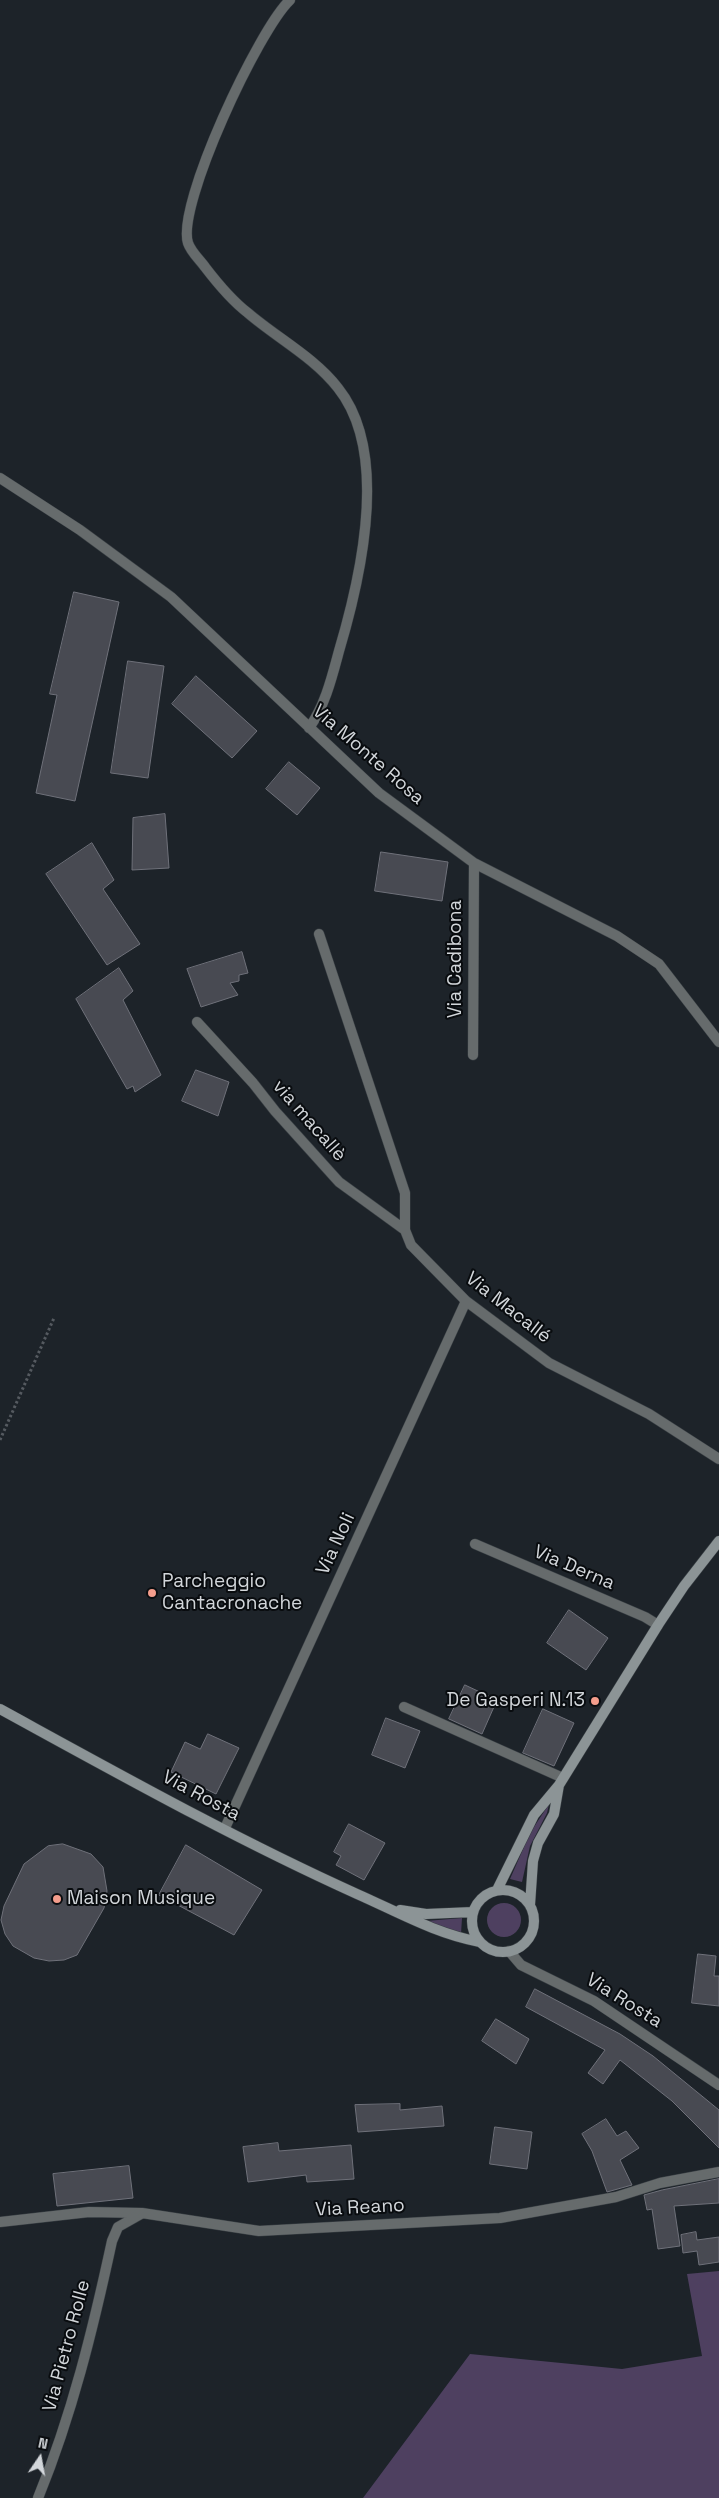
<!DOCTYPE html>
<meta charset="utf-8">
<style>
body{margin:0}
#map{position:relative;width:719px;height:2498px;overflow:hidden;background:#1d2329;font-family:"Space Grotesk",sans-serif}
canvas{display:block}
.north{position:absolute;left:15px;top:2433px;width:50px;height:50px;-webkit-text-stroke:4px #090c0f;paint-order:stroke;rotate:12deg;font-size:14px;font-weight:700;line-height:20px;text-align:center;color:#d2d6da}
.north::after{content:'';display:block;margin:auto;width:18px;height:22px;background:#d2d6da;clip-path:polygon(50% 0,100% 100%,50% 72%,0 100%)}
</style>
<div id="map">
<canvas width="719" height="2498"></canvas>
<div class="north">N</div>
</div>
<script>
const ctx = document.querySelector('canvas').getContext('2d');
ctx.lineJoin = 'round';
function fillPath(path, color) { ctx.fillStyle = color; ctx.fill(path, 'evenodd'); }
function strokePath(path, color, width, dash) { ctx.strokeStyle = color; ctx.lineWidth = width; ctx.lineCap = dash ? 'butt' : 'round'; ctx.setLineDash(dash || []); ctx.stroke(path); }
function write(font, color, halo, rows, align = 'center') {
  ctx.font = font + ' "Space Grotesk",sans-serif'; ctx.lineWidth = 4; ctx.setLineDash([]); ctx.textBaseline = 'middle'; ctx.strokeStyle = halo; ctx.fillStyle = color; for (const [text, x, y, turn = 0] of rows) {
    ctx.save(); ctx.translate(x, y); ctx.rotate((+turn || 0) * Math.PI / 180); ctx.textAlign = isNaN(turn) ? turn : align; if (halo) ctx.strokeText(text, 0, 0); ctx.fillText(text, 0, 0); ctx.restore();
  }
}
const green = new Path2D(`
 M549 1804 547 1813 530 1846 522 1882 510 1879 530 1833Z
 M487 1920a17 17 0 1 1 34 0a17 17 0 1 1-34 0Z
 M462 1918 461 1934 426 1921Z
 M719 2271V2498H363L470 2354 622 2369 702 2356 687 2274Z`);
const building = new Path2D(`
 M74 592 119 602 75 801 36 793 57 695 50 694Z
 M128 661 164 666 148 778 111 773Z
 M196 676 257 731 232 758 172 704Z
 M289 762 320 788 297 815 266 789Z
 M165 814 169 868 132 870 133 818Z
 M92 843 114 880 103 889 140 944 107 965 46 874Z
 M381 852 448 862 442 901 375 891Z
 M242 952 248 973 239 975V981L230 983 238 995 201 1007 187 969Z
 M119 968 133 991 123 1000 161 1075 135 1092 133 1086 127 1089 76 999Z
 M196 1070 229 1082 218 1116 182 1101Z
 M569 1610 608 1638 586 1670 547 1643Z
 M465 1685 497 1700 482 1734 449 1719Z
 M543 1709 574 1723 554 1766 523 1753Z
 M386 1718 420 1731 405 1768 372 1755Z
 M208 1734 239 1748 216 1794 171 1772 185 1742 200 1749Z
 M349 1824 385 1843 364 1880 336 1865 341 1856 334 1852Z
 M63 1844 91 1854 103 1867 107 1891 104 1908 77 1955 64 1960 49 1961 34 1958 13 1946 5 1934 1 1920 4 1906 24 1864 48 1846Z
 M186 1845 262 1890 234 1935 159 1895Z
 M698 1954 716 1956 714 1976H719V2006L692 2003Z
 M535 1989 620 2034 653 2056 719 2110V2148L672 2101 620 2060 603 2084 588 2073 605 2050 526 2007Z
 M496 2019 529 2039 516 2064 482 2041Z
 M400 2104V2110L442 2106 444 2126 358 2132 355 2105Z
 M606 2119 617 2136 626 2131 639 2148 620 2160 632 2185 607 2192 592 2151 582 2134Z
 M495 2127 532 2132 527 2169 490 2164Z
 M278 2143 279 2151 351 2145 354 2179 307 2182 306 2175 248 2182 243 2147Z
 M129 2166 133 2198 57 2206 53 2174Z
 M719 2179V2203L674 2206 680 2246 658 2249 652 2209 647 2210 644 2195 662 2190Z
 M696 2232 697 2240 719 2237V2262L699 2265 697 2251 683 2253 681 2235Z`);
const path = new Path2D(`
 M0 1440 54 1318`);
const street = new Path2D(`
 M290 0C259 29 176 205 188 243 191 252 200 260 205 267 218 284 231 300 248 313 277 338 314 357 338 388 390 453 361 577 339 651 332 677 325 706 309 728
 M0 478 80 530 171 597 379 793 474 863 617 936 659 964 719 1042
 M319 934 405 1193V1230L411 1245 466 1301 549 1363 649 1414 719 1459
 M197 1022 253 1083 275 1111 339 1182 405 1230
 M473 1055 474 863
 M475 1544 645 1617 658 1625
 M404 1707 563 1778
 M225 1828 466 1301
 M509 1951 521 1965 594 2001 719 2085
 M0 2222 89 2212 142 2213 259 2231 500 2218 616 2197 660 2183 719 2172
 M38 2498C72 2415 93 2329 112 2241L118 2227 141 2214`);
const secondary = new Path2D(`
 M0 1709C117 1773 235 1839 357 1894 398 1912 436 1934 480 1942
 M497 1890 534 1815 559 1785 658 1625 684 1586 719 1541
 M472 1921a31 31 0 1 1 62 0a31 31 0 1 1-62 0Z
 M530 1905 533 1861 538 1843 554 1814 559 1785
 M400 1910 426 1914 473 1912`);
const markers = [
 [152,1593,5,"#f49d8c"],
 [595,1701,5,"#f49d8c"],
 [57,1899,5,"#f49d8c"]
];
const streetNames = [
 ["Via Monte Rosa",368,755,41],
 ["Via Cadibona",456,959,-90],
 ["via macallè",309,1121,49],
 ["Via Macallé",508,1308,38],
 ["Via Noli",336,1544,-65],
 ["Via Derna",574,1568,23],
 ["Via Rosta",201,1796,28],
 ["Via Rosta",624,2001,32],
 ["Via Reano",360,2208,-3],
 ["Via Pietro Rolle",67,2346,-75]
];
const poiNames = [
 ["Parcheggio",162,1582],
 ["Cantacronache",162,1604],
 ["De Gasperi N.13",585,1701,"right"],
 ["Maison Musique",67,1899]
];
fillPath(green, '#4e4060');
fillPath(building, '#484a52');
strokePath(building, '#6f717a', 1);
strokePath(street, '#3a4045', 11);
strokePath(secondary, '#3a4045', 11);
strokePath(path, '#555a60', 3, [2.5, 2.5]);
strokePath(street, '#666b6c', 10);
strokePath(secondary, '#8c9496', 10);
for (const [x, y, r, color] of markers) { const dot = new Path2D(); dot.arc(x, y, r, 0, 2 * Math.PI); ctx.fillStyle = color; ctx.fill(dot); strokePath(dot, '#090c0f', 2); }
write('19px', '#d2d6da', '#090c0f', streetNames);
write('19px', '#d2d6da', '#090c0f', poiNames, 'left');
</script>
